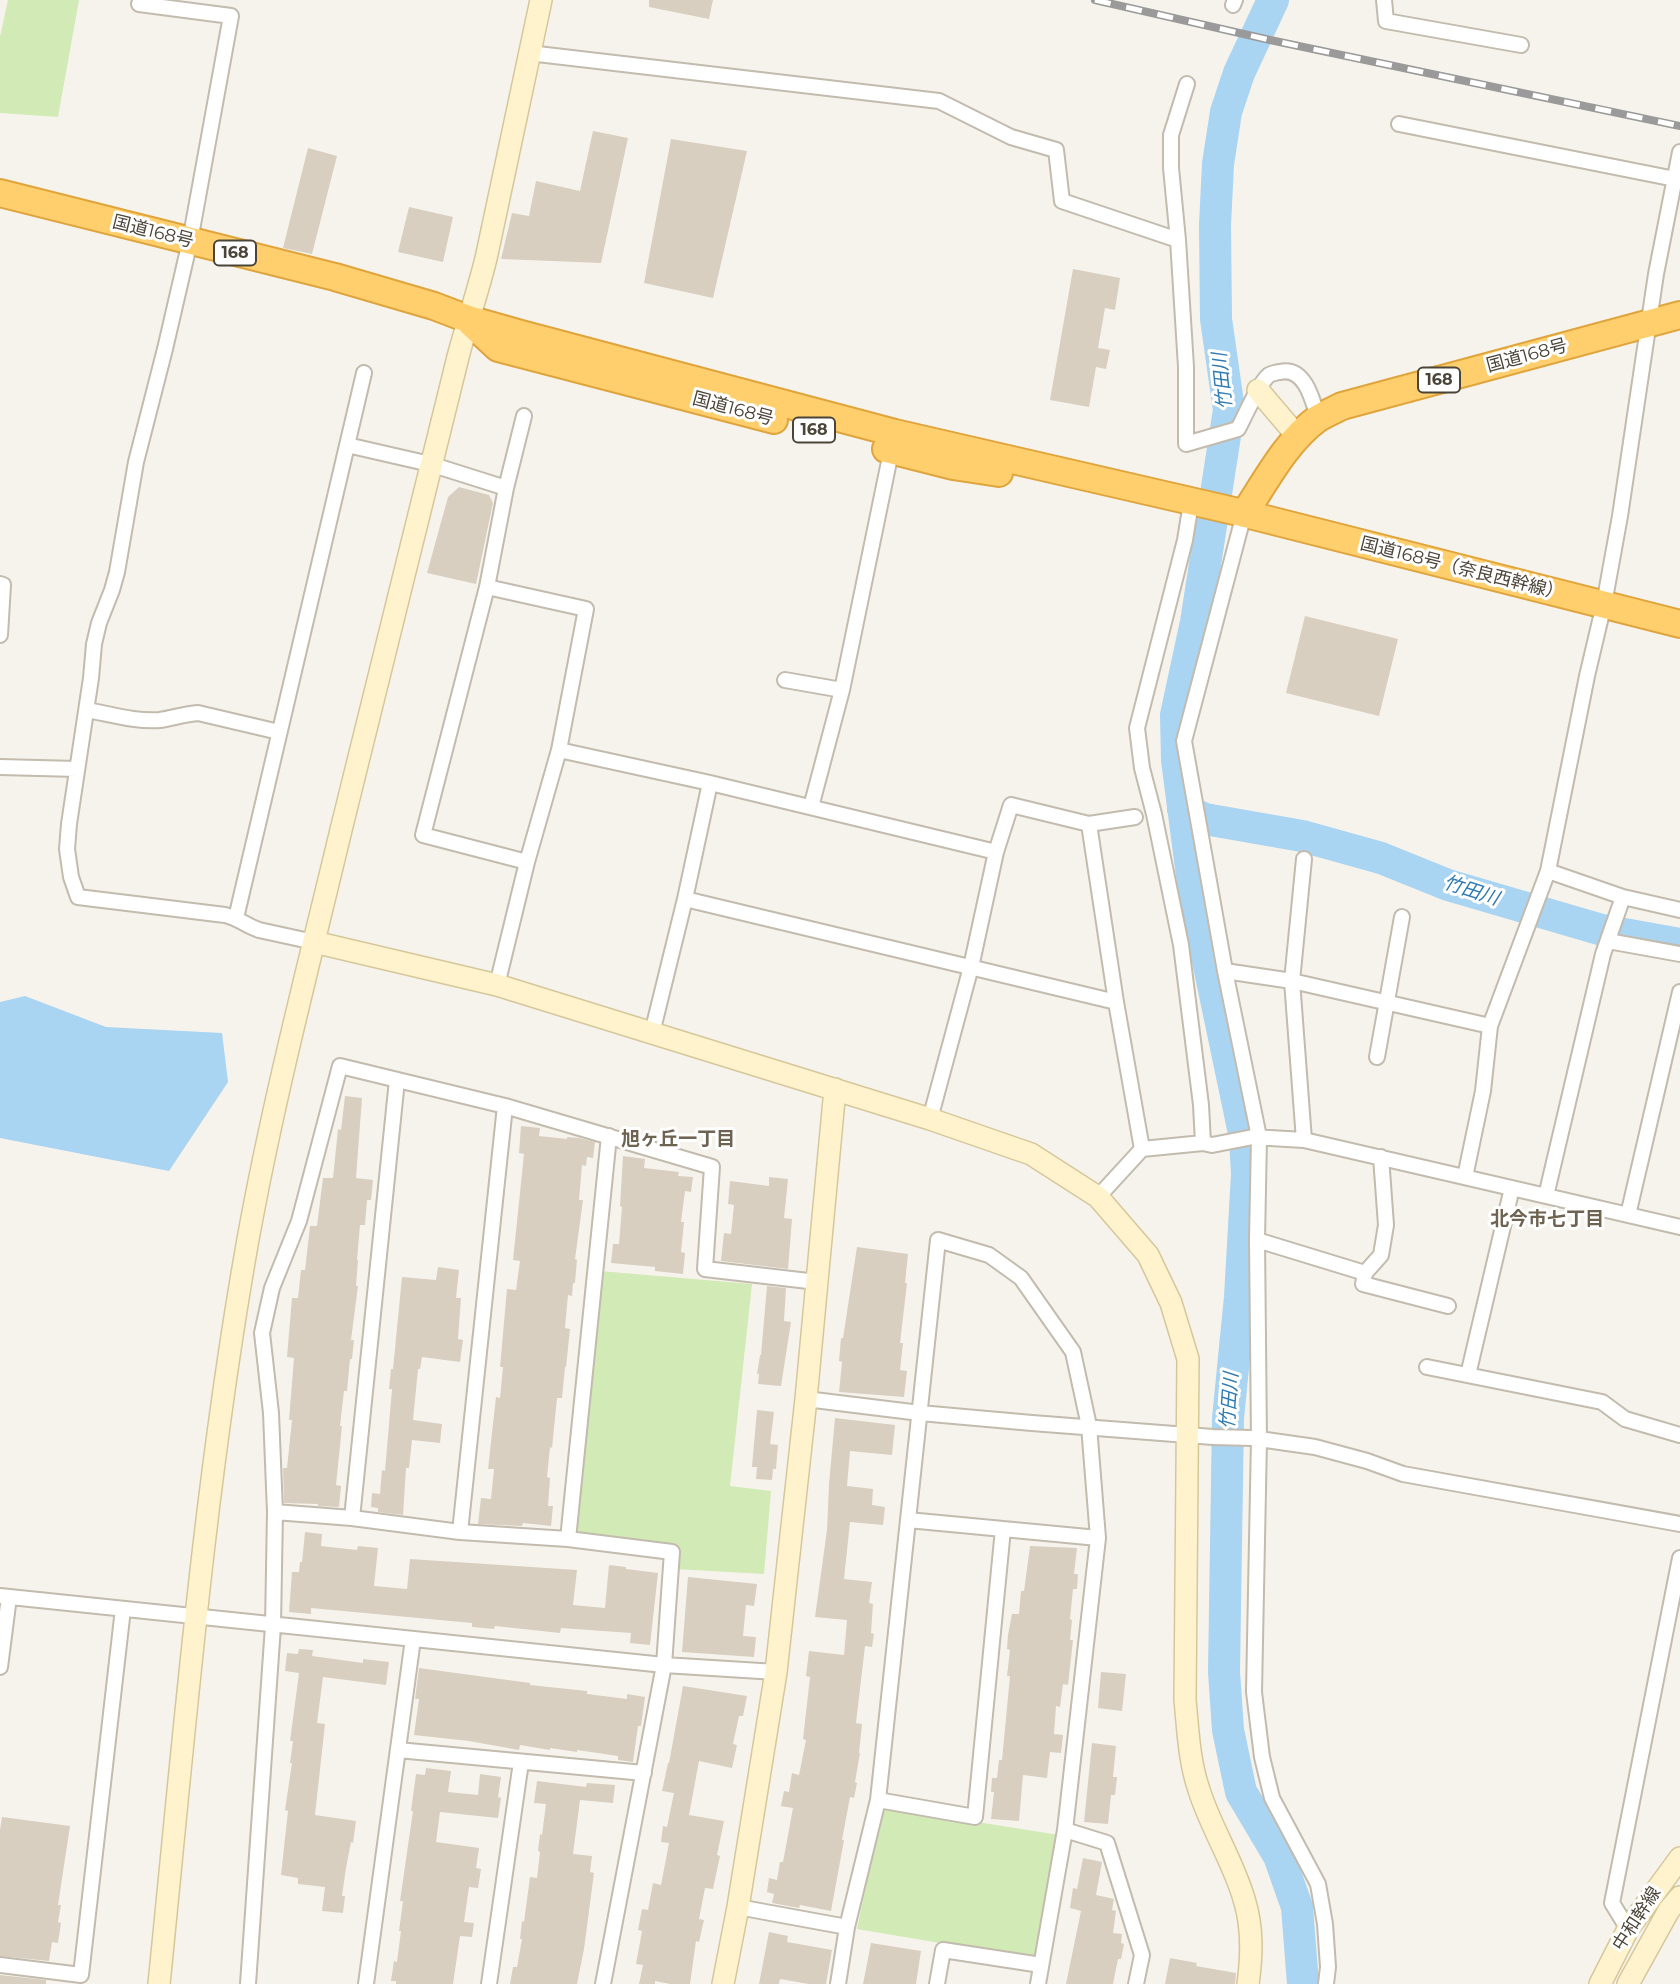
<!DOCTYPE html>
<meta charset="utf-8">
<style>
body{margin:0}
canvas{display:block;background:#f6f3ec}
</style>
<canvas width="1680" height="1984"></canvas>
<script>
const ctx = document.querySelector('canvas').getContext('2d');
ctx.lineJoin = 'round';
function fillPath(path, color) { ctx.fillStyle = color; ctx.fill(path, 'evenodd'); }
function strokePath(path, color, width, dash) { ctx.strokeStyle = color; ctx.lineWidth = width; ctx.lineCap = dash ? 'butt' : 'round'; ctx.setLineDash(dash || []); ctx.stroke(path); }
function write(font, color, halo, rows, align = 'center') {
  ctx.font = font + ' Montserrat,"Noto Sans JP",sans-serif'; ctx.lineWidth = 6; ctx.setLineDash([]); ctx.textBaseline = 'middle'; ctx.strokeStyle = halo; ctx.fillStyle = color; for (const [text, x, y, turn = 0] of rows) {
    ctx.save(); ctx.translate(x, y); ctx.rotate((+turn || 0) * Math.PI / 180); ctx.textAlign = isNaN(turn) ? turn : align; if (halo) ctx.strokeText(text, 0, 0); ctx.fillText(text, 0, 0); ctx.restore();
  }
}
const green = new Path2D(`
 M8 0H79L58 117 0 113V37Z
 M600 1271 752 1284 730 1486 771 1491 764 1574 675 1569V1548L572 1537Z
 M882 1807 1059 1835 1035 1959 857 1929Z`);
const water = new Path2D(`
 M25 996 106 1027 222 1033 228 1082 169 1171 0 1138V1002Z`);
const river = new Path2D(`
 M1273 0 1239 73 1226 112 1218 164 1215 225 1216 319 1229 410 1196 622 1176 715 1177 760 1195 899 1245 1138 1247 1174 1240 1297 1228 1418 1224 1672 1228 1730 1241 1792 1279 1856 1297 1907 1303 1984
 M1183 809 1205 819 1302 836 1381 858 1448 885 1602 930 1680 944`);
const building = new Path2D(`
 M649 0H713L709 19 649 7Z
 M593 131 628 138 601 263 501 259 512 213 529 216 536 181 580 191Z
 M671 139 747 151 713 298 644 283Z
 M308 148 337 156 312 254 283 248Z
 M409 207 453 217 443 262 398 252Z
 M1073 269 1120 278 1115 310 1105 308 1098 348 1110 350 1106 369 1096 367 1089 407 1050 400Z
 M459 487 489 495 493 503 476 584 427 573 448 497Z
 M1305 616 1398 639 1379 716 1286 693Z
 M345 1096 362 1098 356 1178 373 1180 371 1200H367L365 1225H360L357 1260H358L356 1286H358L351 1340H354L352 1359H350L347 1391H344L340 1426H342L336 1485 341 1486 339 1507 318 1506V1504L284 1503 283 1468H287L292 1420H289L294 1358 287 1357 292 1298H298L301 1270H305L310 1226H317L323 1178H333L338 1129 341 1130Z
 M521 1126 540 1128 539 1136 567 1139V1137L579 1138 595 1142 593 1158 587 1157 586 1166 582 1165 579 1200H583L575 1259 577 1260 575 1283H573L572 1296 568 1295 565 1328 570 1329 566 1367H565L562 1398H557L552 1448 550 1447 547 1477 550 1478 548 1506H553L551 1526 523 1523 522 1526 478 1524 481 1498 491 1499 494 1469H488L496 1397 500 1398 503 1367H500L507 1289 516 1290 520 1261 513 1260 524 1154 519 1153Z
 M623 1156 645 1159 644 1168 679 1172 678 1176 693 1177 691 1192 685 1191 681 1222H684L681 1252 685 1253 683 1274 655 1271V1267L611 1263 613 1244H619L622 1207 620 1206Z
 M769 1177 788 1179 784 1218 792 1219 788 1269 721 1261 724 1233 731 1234 734 1205 728 1204 730 1181 769 1186Z
 M857 1247 908 1254 905 1283H907L900 1343H903L900 1370 907 1371 904 1397 839 1392 842 1362 839 1361 841 1338H843Z
 M438 1267 459 1270 456 1298H461L458 1339 463 1340 460 1362 422 1357 420 1369H418L413 1420 442 1424 440 1443 412 1440 409 1468H406L403 1515 378 1512V1508L371 1507 372 1493 380 1494 382 1470 385 1471 392 1389H389L391 1369H393L402 1277 436 1280Z
 M767 1286 786 1288 784 1321 791 1322 781 1386 758 1384 759 1374H757L760 1355H761Z
 M757 1410 774 1412 770 1444 778 1445 776 1469H773L772 1480 756 1479 757 1467H752Z
 M835 1418 895 1425 892 1455 850 1451 847 1486 873 1489 872 1505 885 1507 883 1525 850 1522 844 1579 872 1582 869 1603 873 1604 871 1633 874 1634 872 1647 865 1646 856 1723 862 1724 859 1753H860L855 1782 857 1783 854 1798 850 1797 842 1840H844L831 1911 800 1905 799 1908 772 1903 774 1894 767 1892 769 1878 777 1880 780 1862H783L793 1808 781 1806 784 1791 789 1792 792 1773 799 1775 806 1740 803 1739 810 1677 806 1676 809 1651 844 1655 847 1620 815 1617 827 1530 829 1484Z
 M305 1532 322 1534 321 1546 357 1550 358 1546 378 1548 374 1586 407 1589 410 1559 577 1570 573 1605 605 1608 609 1565 626 1567V1569L658 1573 650 1645 630 1643 631 1633 561 1628 560 1633 495 1626 494 1629 472 1627V1623L311 1608V1614L289 1612 292 1572H299L300 1562H302Z
 M1030 1546 1077 1548 1074 1574H1078L1077 1589H1073L1070 1619 1072 1620 1070 1640H1073L1068 1685 1063 1684 1060 1707 1056 1706 1054 1734 1063 1735 1061 1753 1050 1752 1047 1778 1023 1775 1019 1821 991 1819 994 1792H991L992 1778H997L999 1760H1002L1010 1676H1007L1010 1650 1007 1649 1008 1635 1012 1614H1019L1021 1591H1024Z
 M688 1577 757 1584 754 1606 746 1605 743 1636 756 1637 754 1657 682 1652Z
 M299 1649 313 1650 312 1656 363 1663V1659L389 1662 386 1685 323 1677 317 1723 325 1724 315 1815 356 1821 353 1843 351 1842 346 1868 342 1896H345L343 1913 322 1911 325 1887 298 1884V1878L281 1875 288 1811 285 1810 292 1763H290L293 1741H290L299 1673 285 1671 287 1653 298 1654Z
 M419 1668 530 1683V1685L587 1691V1694L627 1699V1694L645 1697 641 1726H638L633 1762 618 1760V1756L577 1750V1752L550 1748V1750L520 1745 519 1750 469 1741 414 1735 419 1699H415Z
 M1101 1672 1126 1674 1122 1711 1098 1708Z
 M683 1686 747 1696 743 1716H739L733 1744 737 1745 732 1768 699 1761 689 1815 724 1821 717 1855 720 1856 713 1889 705 1888 699 1919 704 1920 699 1942 696 1941 690 1984H670L655 1981V1984H639L643 1965 636 1964 642 1931 638 1930 642 1909 648 1910 653 1883 661 1885 669 1843 661 1842 663 1826 667 1827 674 1793 662 1791 668 1763H669Z
 M1092 1743 1116 1746 1113 1777H1117L1115 1795H1111L1108 1824 1084 1822Z
 M426 1768 451 1771 448 1792 478 1795 480 1774 501 1777 498 1797 501 1798 498 1818 440 1812 436 1842 479 1848 476 1868 481 1869 478 1888 469 1887 464 1922 474 1923 472 1937 460 1936 453 1984H396V1981H391L394 1961 397 1962 401 1931H399L403 1901H400L413 1811H411L416 1774 425 1775Z
 M537 1781 586 1787 587 1783 615 1785 613 1803 580 1800 573 1854 592 1856 590 1872 594 1873 584 1949 577 1984H510L513 1967H517L522 1939H520L522 1921 524 1922 530 1877 537 1878 540 1852 538 1851 540 1834 542 1835 546 1804 534 1803Z
 M2 1817 70 1826 58 1905H61L58 1922 61 1923 58 1943 52 1942 49 1961 0 1956V1830Z
 M1083 1858 1102 1862 1096 1895 1114 1899 1112 1910 1116 1911 1113 1933 1122 1934 1121 1943 1124 1944 1121 1959H1118L1113 1984H1066L1081 1911 1070 1908 1073 1888 1077 1889Z
 M769 1932 788 1936 787 1942 832 1950 826 1984H809L780 1979 779 1984H759Z
 M871 1943 921 1951 916 1984H863Z
 M1170 1958 1197 1963 1196 1966 1236 1973 1235 1984H1165Z
 M0 1975 46 1980V1984H0Z`);
const street = new Path2D(`
 M1384 0 1386 21 1521 45
 M139 4 231 16 190 241 165 349 136 462 117 572 112 590 99 623 94 644 91 678 69 824 67 849 71 877 78 897 225 915C238 918 247 926 259 930L314 942
 M1233 5 1235 0
 M529 53 939 101 1011 137 1056 150 1062 201 1178 240 1186 367V444L1238 429C1245 416 1259 383 1269 375 1270 374 1278 372 1280 372 1305 366 1313 401 1318 418
 M1399 124 1675 179
 M1178 240 1171 168V135L1187 84
 M524 416 506 488 487 587 423 835 527 862
 M347 445 430 464 506 488
 M1191 503 1185 540 1137 728 1142 768 1154 814 1181 945 1201 1105 1203 1143
 M1244 514 1184 741 1225 971 1259 1137 1257 1240 1259 1439 1254 1692 1262 1757 1272 1798 1318 1884 1325 1924 1328 1967 1326 1984
 M0 584 3 585 0 635
 M487 587 586 609 559 750 527 862 497 985
 M785 680 842 690
 M87 710C110 714 136 722 160 720 173 718 185 714 198 713L279 732
 M559 750 710 783 996 852
 M0 767 77 769
 M710 783 685 899 1116 1002
 M811 807 842 690 892 447
 M1089 824 1135 817
 M1548 871 1623 897 1680 910
 M236 918 364 373
 M1608 941 1680 954
 M1225 971 1292 981 1490 1026
 M652 1033 685 899
 M1377 1057 1402 917
 M930 1119 971 967 996 852 1011 805 1089 824 1116 1002 1142 1149
 M1304 1140 1292 981 1304 859
 M1465 1177 1483 1091 1490 1026 1548 871 1587 676 1604 604 1620 516 1656 274 1680 152
 M1546 1196 1603 954 1623 897
 M1098 1197 1142 1149 1203 1143 1212 1145 1253 1137 1304 1140 1680 1227
 M1628 1215 1680 992
 M1257 1240 1365 1273 1381 1255 1386 1225 1381 1157
 M1365 1273 1363 1284 1448 1306
 M1427 1367 1602 1402 1625 1419 1680 1435
 M1468 1375 1512 1188
 M806 1399 920 1413 1032 1423 1213 1437 1252 1438 1315 1447 1367 1461 1403 1474 1680 1524
 M275 1512 352 1518 460 1532 568 1539 672 1552 664 1665 603 1984
 M352 1518 397 1080
 M908 1520 1098 1538
 M460 1532 505 1106
 M568 1539 609 1136
 M0 1596 664 1665 776 1672
 M0 1667 9 1597
 M398 1750 644 1773
 M878 1800 975 1817 1003 1529
 M1065 1830 1107 1843 1142 1955 1136 1984
 M738 1907 847 1927
 M1628 1929 1612 1903 1680 1558
 M0 1965 81 1975 123 1609
 M248 1984 273 1626 275 1512 271 1413 262 1333 272 1288 299 1221 340 1066 505 1106 712 1167 705 1269 817 1282
 M366 1984 413 1639
 M489 1984 521 1762
 M838 1984 847 1927 878 1800 938 1240 989 1255 1021 1278 1073 1352 1089 1426 1098 1538 1065 1830 1038 1984
 M937 1984 943 1950 1041 1965`);
const secondary = new Path2D(`
 M1258 390 1298 437
 M314 942 497 985 930 1119 1031 1154 1098 1197 1148 1255 1171 1303 1188 1359 1185 1700C1188 1730 1189 1761 1199 1790 1211 1828 1233 1861 1244 1899 1253 1927 1252 1955 1248 1984
 M159 1984C184 1737 204 1489 247 1245 272 1105 308 968 341 830 380 672 418 514 458 357 467 322 479 289 487 254L541 0
 M723 1984 738 1907 776 1672 806 1399 835 1089
 M1600 1984 1628 1929 1680 1858
 M1628 1984 1669 1910 1680 1897`);
const highway = new Path2D(`
 M0 193 335 277 434 306 468 319 521 334 895 433 1234 511 1680 624
 M471 323 498 348 774 420
 M886 449 953 466 999 473
 M1244 514C1266 481 1285 443 1317 419 1325 414 1334 410 1342 406L1680 315`);
const rail = new Path2D(`
 M1095 0 1270 40 1680 126`);
const shields = [
 [235,253,42],
 [1439,380,42],
 [814,430,42]
];
const shieldNames = [
 ["168",235,253],
 ["168",1439,380],
 ["168",814,430]
];
const streetNames = [
 ["国道168号",153,232,14],
 ["国道168号",1527,356,-15],
 ["国道168号",733,409,15],
 ["国道168号（奈良西幹線）",1462,569,14],
 ["中和幹線",1637,1919,-57]
];
const waterNames = [
 ["竹田川",1223,381,-96],
 ["竹田川",1471,891,18],
 ["竹田川",1230,1401,-86]
];
const neighbourhoodNames = [
 ["旭ヶ丘一丁目",678,1139],
 ["北今市七丁目",1547,1219]
];
fillPath(green, '#d2eab5');
fillPath(water, '#a9d4f2');
strokePath(river, '#a9d4f2', 32);
fillPath(building, '#d8cfc1');
strokePath(street, '#c2bbae', 18);
strokePath(secondary, '#d6c79b', 24);
strokePath(highway, '#e0a43c', 30);
strokePath(street, '#fff', 14);
strokePath(secondary, '#fff3cd', 21);
strokePath(highway, '#ffcf6e', 26);
strokePath(rail, '#9a9a9a', 8);
strokePath(rail, '#fff', 5, [16]);
for (const [x, y, w] of shields) { const box = new Path2D(); box.roundRect(x - w / 2, y - 12.5, w, 25, 5); ctx.fillStyle = '#fff'; ctx.fill(box); strokePath(box, '#4b4439', 2); }
write('bold 16px', '#4b4439', null, shieldNames);
write('18px', '#4b4439', '#fff', streetNames);
write('italic 19px', '#2e7ab2', '#fff', waterNames);
write('bold 19px', '#6e6250', '#fff', neighbourhoodNames);
</script>
